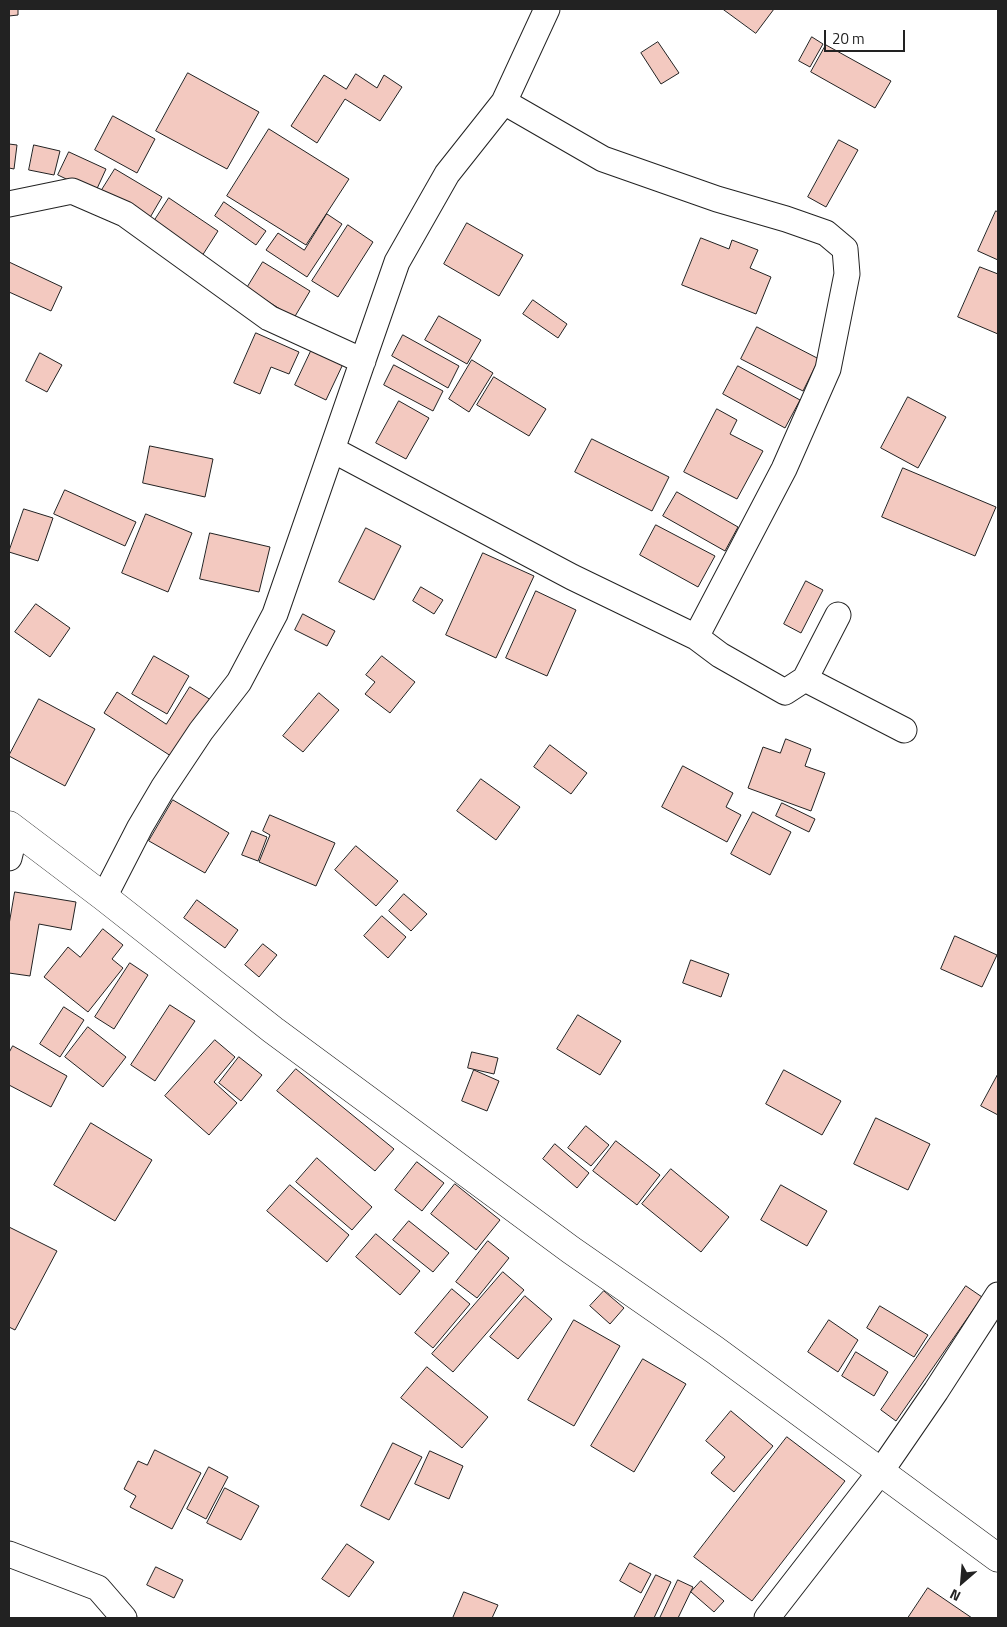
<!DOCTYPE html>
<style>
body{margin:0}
#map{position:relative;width:1007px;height:1627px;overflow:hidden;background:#fff;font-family:"Titillium Web",sans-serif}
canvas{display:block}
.frame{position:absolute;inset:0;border:10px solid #222;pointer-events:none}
.north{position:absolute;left:937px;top:1557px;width:50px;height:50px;-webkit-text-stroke:4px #fff;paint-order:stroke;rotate:207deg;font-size:14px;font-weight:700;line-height:20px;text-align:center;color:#222}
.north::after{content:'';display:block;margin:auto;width:18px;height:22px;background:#222;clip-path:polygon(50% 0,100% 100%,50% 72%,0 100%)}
.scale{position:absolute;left:824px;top:30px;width:81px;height:22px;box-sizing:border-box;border:2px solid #222;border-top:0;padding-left:6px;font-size:15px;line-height:18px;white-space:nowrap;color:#222;-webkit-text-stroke:4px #fff;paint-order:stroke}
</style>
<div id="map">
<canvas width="1007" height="1627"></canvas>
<div class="frame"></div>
<div class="north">N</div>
<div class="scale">20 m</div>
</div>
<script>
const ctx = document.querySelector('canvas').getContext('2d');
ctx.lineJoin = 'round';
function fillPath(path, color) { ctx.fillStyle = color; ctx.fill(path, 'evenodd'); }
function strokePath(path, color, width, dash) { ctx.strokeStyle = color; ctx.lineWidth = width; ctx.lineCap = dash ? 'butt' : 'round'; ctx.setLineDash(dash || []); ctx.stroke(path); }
const building = new Path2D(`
 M9 9H18V15L9 16Z
 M723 9H774L756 33Z
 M812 37 823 44 810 67 799 61Z
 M658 42 679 73 661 84 641 53Z
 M826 45 891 81 875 108 811 72Z
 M188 73 259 112 227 169 156 131Z
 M356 74 377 88 384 75 402 87 380 121 345 99 317 143 291 126 324 75 346 89Z
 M113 116 155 139 137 173 95 150Z
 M269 129 349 179 306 245 227 196Z
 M839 140 858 150 826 207 808 197Z
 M9 144 17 145 14 169 9 168Z
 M34 145 60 151 54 175 29 170Z
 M69 152 106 169 95 193 58 175Z
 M115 169 162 197 148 221 100 193Z
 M169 198 218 231 202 256 153 223Z
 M224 202 266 231 256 245 215 216Z
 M996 211 998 212V260L978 251Z
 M327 214 342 224 307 277 266 250 278 233 304 250Z
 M467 223 523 255 499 296 444 264Z
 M348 225 373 242 338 297 312 281Z
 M701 238 729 249 732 240 758 250 750 268 771 277 756 314 682 285Z
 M9 262 62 287 51 311 9 292Z
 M263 262 310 291 294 318 247 288Z
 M980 267 998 274V334L958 317Z
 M533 300 567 324 558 338 523 314Z
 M439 316 481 340 467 364 425 340Z
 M757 327 819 359 803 391 741 359Z
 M256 333 299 352 289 374 271 367 260 394 234 383Z
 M403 335 459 366 448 388 392 356Z
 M312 349 343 364 326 400 295 385Z
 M40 353 62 365 47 392 26 381Z
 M472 360 493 373 469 412 449 399Z
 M394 365 443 391 433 411 384 385Z
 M738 366 800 400 785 428 723 394Z
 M494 377 546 409 529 436 477 405Z
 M908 397 946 417 918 468 881 448Z
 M399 401 429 418 406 459 376 443Z
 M717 409 737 420 730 434 763 451 737 499 684 472Z
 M592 439 669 477 652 511 575 472Z
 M150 446 213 459 205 497 143 483Z
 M903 468 996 507 975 556 882 517Z
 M65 490 136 522 125 546 54 514Z
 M677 492 738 527 725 551 663 516Z
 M24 509 53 518 38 561 9 552Z
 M146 514 192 533 168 592 122 573Z
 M656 525 715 556 698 587 640 555Z
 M366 528 401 546 374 600 339 582Z
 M210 533 270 547 259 592 200 579Z
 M483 553 534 576 496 658 446 635Z
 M806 581 823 590 801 633 784 624Z
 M421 587 443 600 434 614 413 601Z
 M536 591 576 610 547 676 506 658Z
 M36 604 70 628 50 657 15 632Z
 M303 614 335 631 327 646 295 630Z
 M154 656 189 676 167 714 132 694Z
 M382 656 415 682 390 713 365 694 375 682 366 675Z
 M190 687 211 700 174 758 104 713 117 692 166 724Z
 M319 693 339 710 303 752 283 736Z
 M39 699 95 729 65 786 9 756Z
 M786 739 811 749 805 766 825 773 811 811 748 788 763 747 780 753Z
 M550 745 587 773 571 794 534 767Z
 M683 766 733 793 726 807 741 815 727 842 662 807Z
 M481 779 520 807 496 840 457 811Z
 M173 800 229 833 205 873 149 841Z
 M782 803 815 819 809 832 776 816Z
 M753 812 791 832 770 875 731 854Z
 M270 815 335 843 316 886 259 862 270 835 263 831Z
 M252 831 267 837 258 861 242 855Z
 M356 846 398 881 376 906 335 870Z
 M15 892 76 902 71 930 39 924 30 976 9 973V925Z
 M404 894 427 914 411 931 389 911Z
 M197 900 238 930 225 948 184 918Z
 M382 916 406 937 388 958 364 936Z
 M103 929 123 945 112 959 123 968 88 1012 44 977 68 947 80 957Z
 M955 936 997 955 982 987 941 969Z
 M263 944 277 955 259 977 245 965Z
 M691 960 729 974 721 997 683 983Z
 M130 963 148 975 114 1029 95 1017Z
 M170 1005 195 1021 155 1081 131 1065Z
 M64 1007 84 1020 60 1057 40 1044Z
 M578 1015 621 1041 600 1075 557 1049Z
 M88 1027 126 1057 103 1087 65 1057Z
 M215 1040 235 1057 214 1082 237 1103 209 1135 165 1096Z
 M13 1046 67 1076 51 1107 9 1085V1053Z
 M472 1052 498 1058 494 1074 468 1068Z
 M239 1057 262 1075 241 1101 219 1083Z
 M296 1069 394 1149 375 1171 277 1091Z
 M474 1070 499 1081 487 1111 462 1101Z
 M784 1070 841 1101 822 1135 766 1104Z
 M998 1074V1115L981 1106Z
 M876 1118 930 1144 908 1190 854 1164Z
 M91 1123 152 1160 115 1221 54 1185Z
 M586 1126 609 1145 591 1166 568 1148Z
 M616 1141 660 1175 637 1205 593 1171Z
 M555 1144 589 1173 577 1188 543 1159Z
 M317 1158 372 1207 352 1230 296 1182Z
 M417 1162 444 1183 422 1211 395 1190Z
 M671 1169 729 1217 701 1252 642 1204Z
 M455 1184 500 1220 476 1250 431 1214Z
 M290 1185 349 1235 327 1262 267 1211Z
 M781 1185 827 1211 807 1246 761 1220Z
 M409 1221 449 1253 433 1272 393 1240Z
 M9 1227 57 1251 15 1330 9 1327Z
 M376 1234 420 1271 400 1295 356 1257Z
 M488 1241 509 1258 477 1298 456 1282Z
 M503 1272 524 1290 453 1372 432 1354Z
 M966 1286 982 1297 896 1421 881 1410Z
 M452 1289 470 1304 433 1348 415 1333Z
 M604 1291 624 1308 610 1324 590 1306Z
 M525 1296 552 1319 518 1359 490 1337Z
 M880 1306 928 1335 914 1357 867 1328Z
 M574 1320 620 1346 574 1426 528 1400Z
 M829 1320 858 1340 838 1372 808 1352Z
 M856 1352 888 1372 874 1396 842 1376Z
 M643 1359 686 1384 634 1472 591 1446Z
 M427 1367 488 1417 462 1448 401 1398Z
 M731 1411 773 1446 734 1492 711 1473 725 1457 706 1441Z
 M787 1437 845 1481 752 1601 694 1557Z
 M393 1443 422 1457 389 1520 361 1506Z
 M155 1450 201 1473 172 1529 130 1507 136 1496 124 1489 138 1461 147 1465Z
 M430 1451 463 1466 449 1499 415 1484Z
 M209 1467 228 1477 206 1519 187 1509Z
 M225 1488 259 1506 241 1540 207 1523Z
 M347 1544 374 1562 349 1597 322 1579Z
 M630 1563 651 1574 641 1593 620 1581Z
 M156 1567 183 1580 174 1598 147 1585Z
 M656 1575 671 1582 654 1618H634Z
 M678 1580 693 1587 678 1618H660Z
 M701 1581 724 1601 714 1612 691 1592Z
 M928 1588 972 1618H908Z
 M464 1592 498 1605 492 1618H453Z`);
const street = new Path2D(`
 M504 102 603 159 717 199 786 219 826 233 845 249 847 274 828 369 784 469 696 637
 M9 204 72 191 125 214 269 318 363 361
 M333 450 572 577 696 637 720 655 785 692 805 679 838 615
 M805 679 904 730
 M9 858 16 830
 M104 897 140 827 163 788 201 731 239 682 275 614 397 262 447 174 504 102 547 9
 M9 1554 98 1588 124 1618
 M767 1618 881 1471 936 1391 998 1295`);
const secondary = new Path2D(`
 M9 825 104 897 273 1030 571 1250 715 1350 998 1558`);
fillPath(building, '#f3c9c0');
strokePath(building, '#222', 1);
strokePath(street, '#222', 27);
strokePath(secondary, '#222', 29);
strokePath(street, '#fff', 25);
strokePath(secondary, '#fff', 28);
</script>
